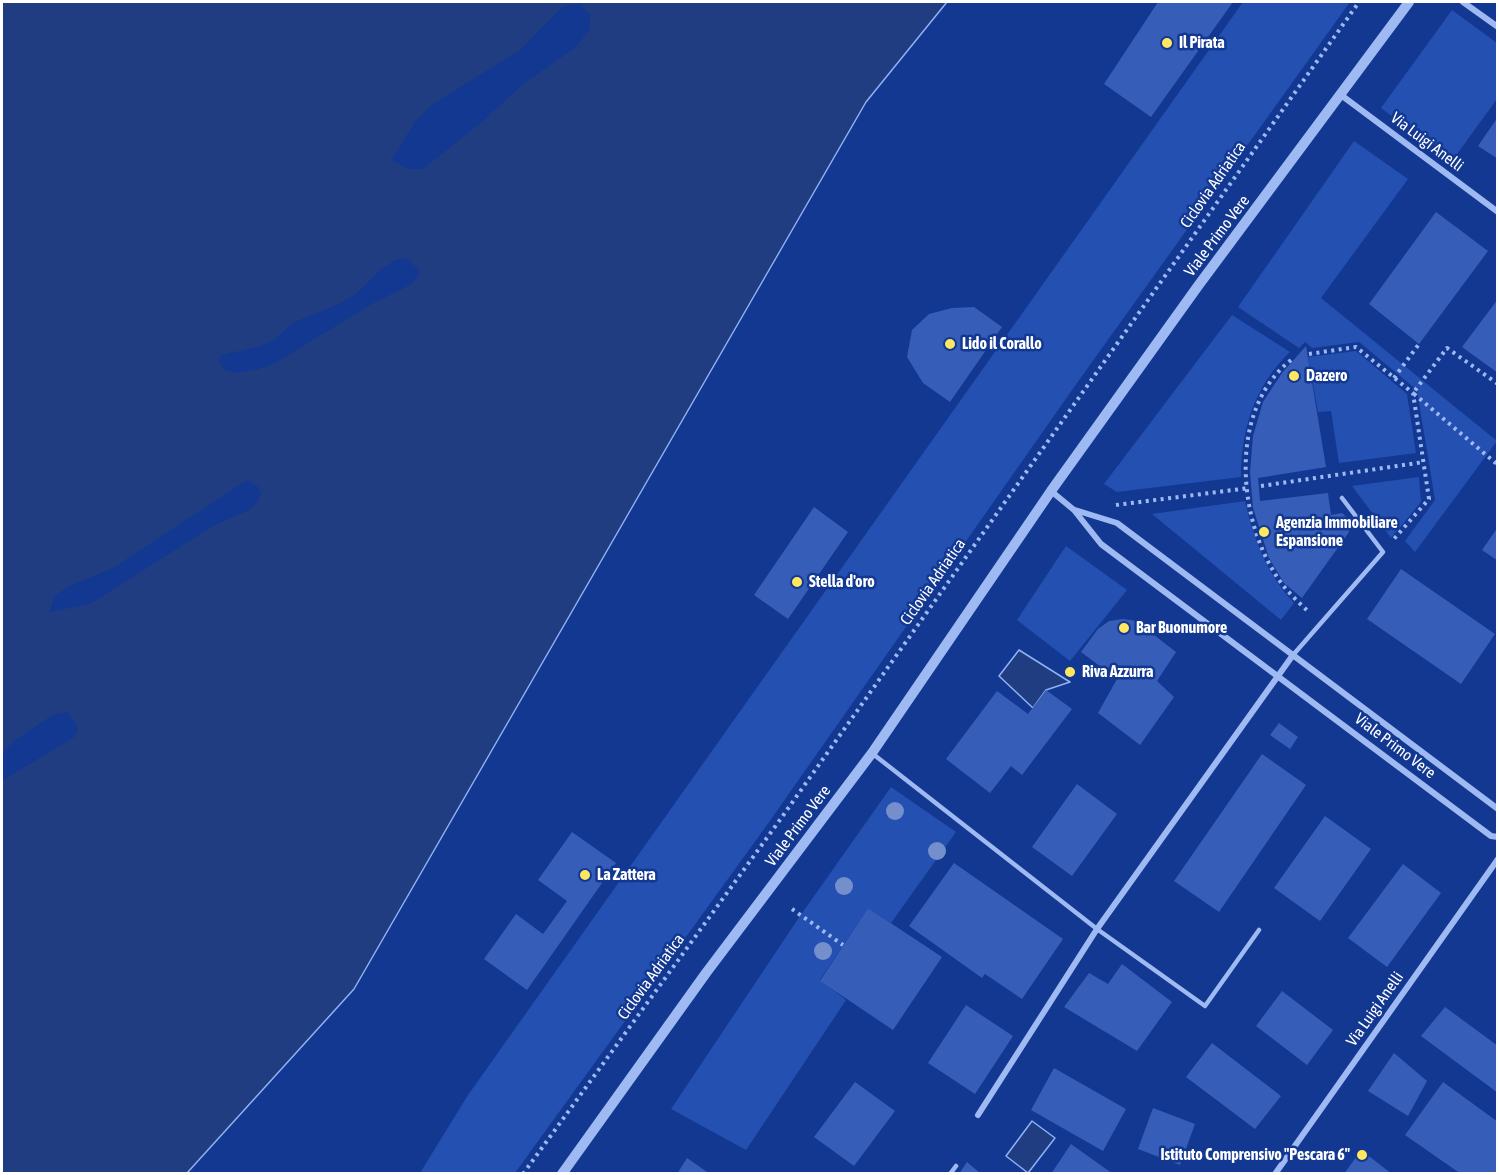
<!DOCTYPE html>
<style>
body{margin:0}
#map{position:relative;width:1499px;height:1175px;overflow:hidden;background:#123892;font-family:"Asap Condensed",sans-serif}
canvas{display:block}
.frame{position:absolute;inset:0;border:3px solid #fff;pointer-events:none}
</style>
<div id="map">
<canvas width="1499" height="1175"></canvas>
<div class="frame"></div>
</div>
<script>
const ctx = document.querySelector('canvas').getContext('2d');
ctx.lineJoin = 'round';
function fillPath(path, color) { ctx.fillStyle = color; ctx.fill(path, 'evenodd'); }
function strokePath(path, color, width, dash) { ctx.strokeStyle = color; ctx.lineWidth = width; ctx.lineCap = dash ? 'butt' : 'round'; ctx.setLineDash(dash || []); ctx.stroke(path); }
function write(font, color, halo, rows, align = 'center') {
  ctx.font = font + ' "Asap Condensed",sans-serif'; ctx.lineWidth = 5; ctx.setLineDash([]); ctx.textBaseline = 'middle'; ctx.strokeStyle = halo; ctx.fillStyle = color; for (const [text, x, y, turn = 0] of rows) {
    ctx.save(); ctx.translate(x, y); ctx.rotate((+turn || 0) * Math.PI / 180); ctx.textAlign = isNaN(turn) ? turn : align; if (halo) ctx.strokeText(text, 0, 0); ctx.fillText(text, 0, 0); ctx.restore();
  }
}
const green = new Path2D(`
 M1243 2H1350L1077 383 767 825 515 1173H420L468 1095Z
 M1452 10 1497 43V99L1452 161 1381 108Z
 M1354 141 1408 179 1321 298 1497 441 1415 552 1405 541 1435 500 1417 390 1359 342 1312 348 1305 342 1299 348 1238 307Z
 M1232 315 1290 352C1255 385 1241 429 1241 477L1117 492 1104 484Z
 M1356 351 1407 394 1416 453 1339 463 1331 411 1318 412 1308 357Z
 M1419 477 1421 502 1391 538 1352 486Z
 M1245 501C1254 540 1267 574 1294 603L1281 620 1152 514Z
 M1066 546 1127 590 1070 661 1017 620Z
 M891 787 956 832 891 923 868 908 820 980 846 1000 746 1150 671 1109 800 916Z`);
const water = new Path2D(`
 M2 2H947L866 102 354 989 187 1173 2 1174Z
 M1019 650 1070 682 1046 690 1033 708 999 676Z
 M1032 1121 1055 1138 1028 1173 1006 1156Z`);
const pier = new Path2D(`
 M579 4 590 14V29L576 47 522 85 483 121 423 169H407L392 160 414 123 430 106 520 50 562 7Z
 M407 258 419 270V275L412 284 370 305 282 359 267 367 238 373 226 371 219 363 221 355 262 346 275 339 293 323 341 303 357 293 380 270 395 260Z
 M247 480 258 487 261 493 257 503 249 510 213 526 90 604 50 612 54 597 67 587 113 568Z
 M68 712 76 724 78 731 74 737 2 781V753L14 741 54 714Z`);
const building = new Path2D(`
 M1158 2H1233L1151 117 1104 84Z
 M1498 117V159L1478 146Z
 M1436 212 1488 251 1419 344 1369 304Z
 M1498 299V373L1462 347Z
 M974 307 1002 327 950 402 923 383 907 357 912 330 929 314 952 308Z
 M1306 346 1326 467 1258 478 1260 501 1328 493 1331 515 1342 513 1350 520 1349 532 1302 598 1284 583 1269 558 1253 508 1250 472 1253 436 1263 402 1282 373Z
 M814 507 848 532 788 619 754 595Z
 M1498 527V561L1482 550Z
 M1401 569 1495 634 1461 684 1367 619Z
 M1123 619 1136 621 1176 652 1157 681 1174 697 1140 745 1098 713 1117 679 1081 652 1098 629 1109 621Z
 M1046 690 1072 709 1022 775 1011 766 990 793 946 759 997 691 1028 714Z
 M1279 723 1298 737 1290 749 1270 735Z
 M1262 754 1306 785 1219 912 1174 881Z
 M1077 784 1117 814 1072 876 1032 847Z
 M1325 816 1371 849 1320 921 1274 888Z
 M572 832 616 863 527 990 484 959 516 914 543 934 567 901 538 880Z
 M954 863 1063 939 1022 999 985 974 982 978 909 926Z
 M1403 864 1441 893 1387 967 1348 938Z
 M868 908 942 957 893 1030 820 981Z
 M1122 964 1172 1002 1137 1051 1064 1007 1089 973 1108 984Z
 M1282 991 1333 1030 1307 1065 1256 1026Z
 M966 1005 1013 1036 975 1094 928 1063Z
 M1445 1007 1498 1046V1093L1421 1036Z
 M1212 1043 1281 1096 1255 1129 1186 1077Z
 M1394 1053 1427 1081 1408 1116 1368 1091Z
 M1054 1068 1126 1109 1103 1151 1031 1110Z
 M855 1082 895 1111 854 1166 814 1137Z
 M1443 1082 1498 1122V1174H1461L1405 1135Z
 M1153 1108 1195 1124 1180 1165 1138 1149Z
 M1071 1144 1113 1174H1051Z
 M1361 1150 1392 1174H1344Z
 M687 1158 710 1174H677Z
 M967 1162 981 1174H959Z`);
const path = new Path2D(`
 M1309 354 1356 347 1413 393 1429 499 1393 540
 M1291 360C1230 408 1237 512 1274 572 1283 588 1297 601 1310 613
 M1394 378 1419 344
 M1498 384 1447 348 1413 393 1498 465
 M1261 486 1424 462
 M1116 505 1249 488
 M792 909 843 945
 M523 1174 777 824 1359 2`);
const service = new Path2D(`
 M1293 655 1383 552 1342 498
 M873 754 1097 929 1205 1006 1259 930
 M950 1174 956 1166`);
const minor = new Path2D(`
 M1463 2 1498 27
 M1341 95 1498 212
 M1051 491 1074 510 1101 544 1491 836 1498 837
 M1075 510 1117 523 1498 809
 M978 1115 1097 929 1293 655
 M1275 1174 1498 859`);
const tertiary = new Path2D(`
 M562 1174 706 973 872 753 1051 491 1198 286 1409 2`);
const trees = [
 [895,811],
 [937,851],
 [844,886],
 [823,951]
];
const markers = [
 [1167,43,6,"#ffe760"],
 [950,344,6,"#ffe760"],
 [1294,376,6,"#ffe760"],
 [1264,532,6,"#ffe760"],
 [797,582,6,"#ffe760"],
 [1124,628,6,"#ffe760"],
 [1070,672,6,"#ffe760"],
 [585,875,6,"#ffe760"],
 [1362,1155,6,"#ffe760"]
];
const poiNames = [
 ["Il Pirata",1179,43],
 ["Lido il Corallo",962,344],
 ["Dazero",1306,376],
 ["Agenzia Immobiliare",1276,523],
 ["Espansione",1276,541],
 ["Stella d'oro",809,582],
 ["Bar Buonumore",1136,628],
 ["Riva Azzurra",1082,672],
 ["La Zattera",597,875],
 ["Istituto Comprensivo \"Pescara 6\"",1350,1155,"right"]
];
const streetNames = [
 ["Via Luigi Anelli",1427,142,37],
 ["Ciclovia Adriatica",1213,185,-55],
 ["Viale Primo Vere",1217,236,-53],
 ["Ciclovia Adriatica",933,582,-55],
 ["Viale Primo Vere",1395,746,37],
 ["Viale Primo Vere",798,826,-53],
 ["Ciclovia Adriatica",651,977,-54],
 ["Via Luigi Anelli",1375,1009,-55]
];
fillPath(green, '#2450b1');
fillPath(water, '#213d81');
strokePath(water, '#91b1f5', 1.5);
fillPath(pier, '#123892');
fillPath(building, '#365eb9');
strokePath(path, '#9fb9f2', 4, [3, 4.5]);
strokePath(service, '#9fb9f2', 4.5);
strokePath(minor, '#9fb9f2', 6);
strokePath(tertiary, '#9fb9f2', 10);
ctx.fillStyle = '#758fcd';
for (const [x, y] of trees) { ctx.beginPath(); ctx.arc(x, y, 9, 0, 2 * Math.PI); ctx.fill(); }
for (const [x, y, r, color] of markers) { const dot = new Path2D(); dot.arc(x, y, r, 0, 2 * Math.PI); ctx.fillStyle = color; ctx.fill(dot); strokePath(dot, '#123892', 2); }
write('bold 16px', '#fff', '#123892', poiNames, 'left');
write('16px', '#fff', '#123892', streetNames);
</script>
